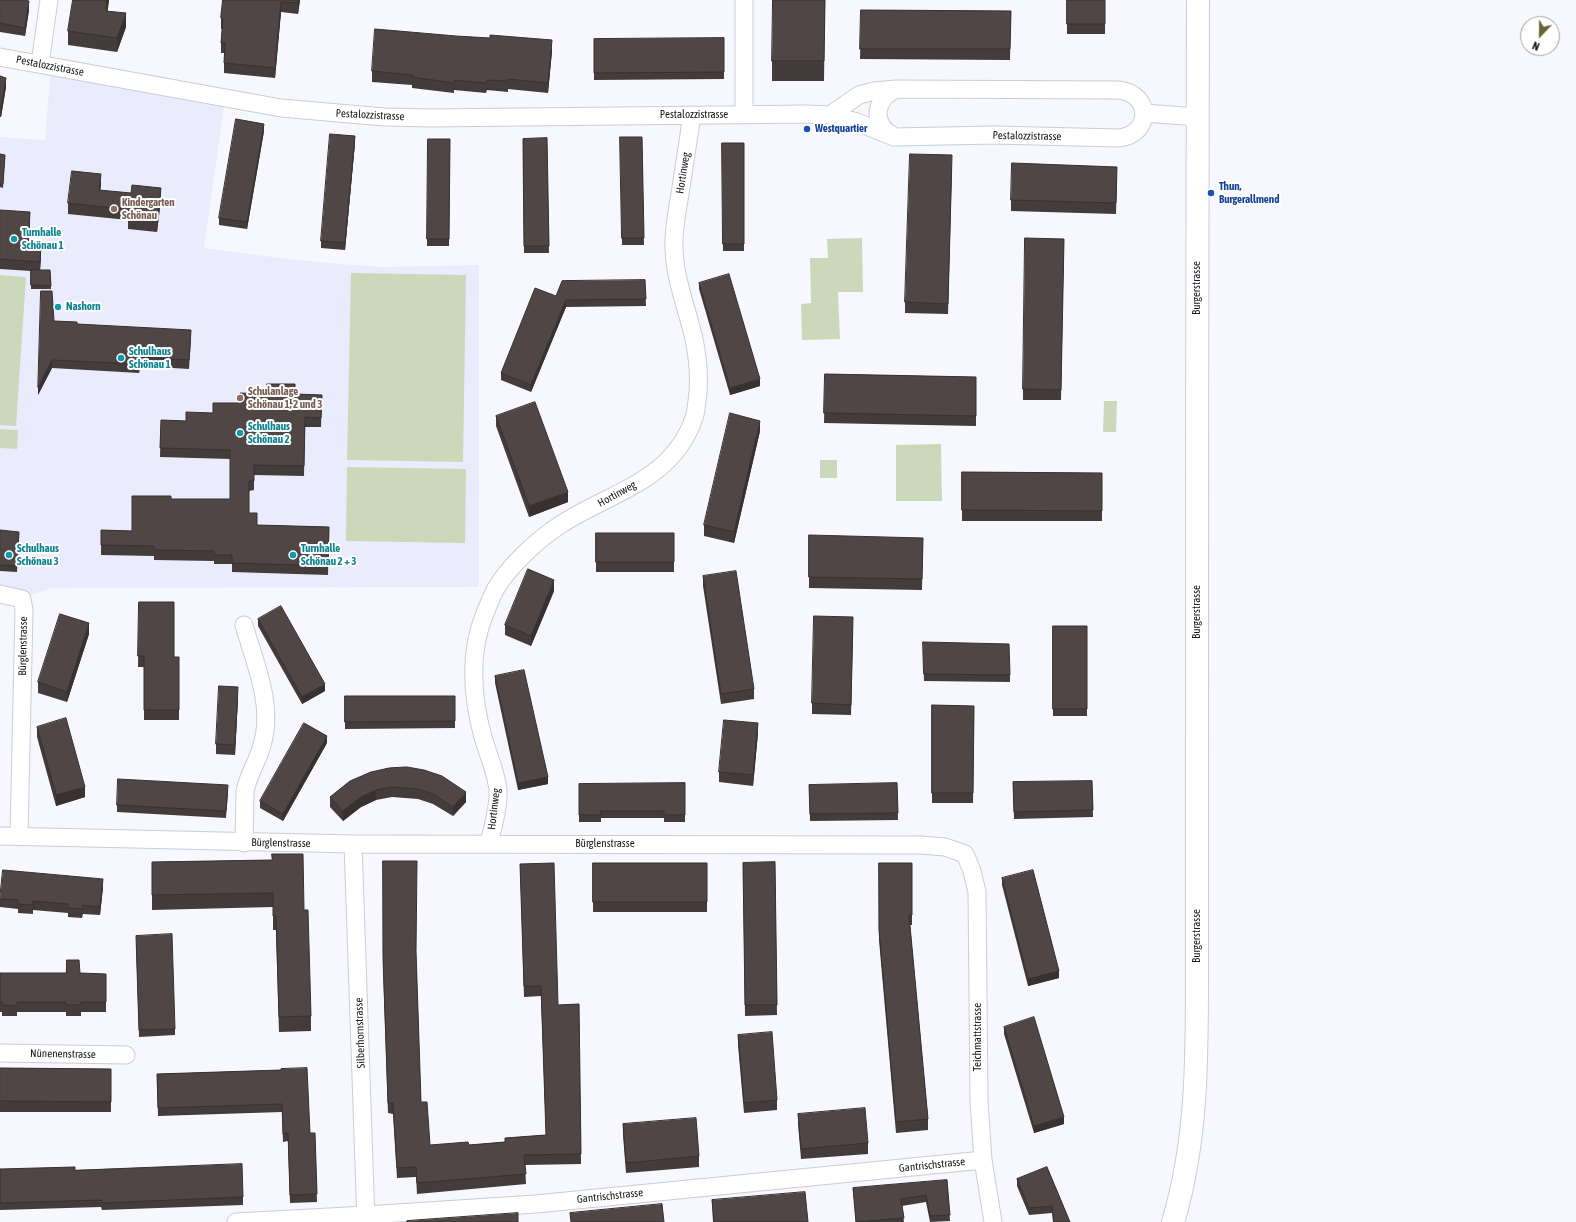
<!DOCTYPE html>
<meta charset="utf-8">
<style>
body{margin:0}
#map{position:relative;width:1576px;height:1222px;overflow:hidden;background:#f6f7ff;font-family:"Asap Condensed",sans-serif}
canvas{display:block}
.north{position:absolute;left:1520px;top:16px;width:40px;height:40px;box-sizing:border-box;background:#fff;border:1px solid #a2a3a4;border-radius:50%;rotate:202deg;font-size:11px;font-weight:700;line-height:16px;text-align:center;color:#17181b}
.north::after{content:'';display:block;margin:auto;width:14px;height:18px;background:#676531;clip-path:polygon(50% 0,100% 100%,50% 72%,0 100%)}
</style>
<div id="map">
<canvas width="1576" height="1222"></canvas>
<div class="north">N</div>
</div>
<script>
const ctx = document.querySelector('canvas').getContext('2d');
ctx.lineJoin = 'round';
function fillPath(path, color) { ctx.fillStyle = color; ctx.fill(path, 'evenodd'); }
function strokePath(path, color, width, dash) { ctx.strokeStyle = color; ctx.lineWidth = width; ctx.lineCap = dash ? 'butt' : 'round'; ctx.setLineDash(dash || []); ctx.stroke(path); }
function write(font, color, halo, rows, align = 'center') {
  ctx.font = font + ' "Asap Condensed",sans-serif'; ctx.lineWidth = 4; ctx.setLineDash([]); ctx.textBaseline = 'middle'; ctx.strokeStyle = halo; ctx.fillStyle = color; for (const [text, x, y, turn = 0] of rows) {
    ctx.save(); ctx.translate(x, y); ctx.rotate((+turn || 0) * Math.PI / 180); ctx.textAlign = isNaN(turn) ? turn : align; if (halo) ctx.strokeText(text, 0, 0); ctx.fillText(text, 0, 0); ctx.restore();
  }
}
const built = new Path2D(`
 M51 67 225 99 204 248 288 259 340 264 383 267 479 265V587L50 588 22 599 0 594V137L45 140Z`);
const green = new Path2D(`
 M862 238 863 292H838L840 339 802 340 801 304 811 303 810 258H828L827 239Z
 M351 273 466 275 463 462 347 460Z
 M0 275 26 277 16 426 0 425Z
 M1104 401H1117L1116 432H1103Z
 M0 429 18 430 17 449 0 448Z
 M941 444 942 501H896V445Z
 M820 460H837V478H820Z
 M347 467 466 469 465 543 346 541Z`);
const minor = new Path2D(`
 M744 0V115
 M0 57 281 108 384 117 429 118 807 114 830 115 857 122 894 137 994 135 1119 138C1152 134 1152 94 1119 90L896 89 874 91 859 95 830 115
 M40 64 49 0
 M1144 113 1198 117
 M892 135C871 123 875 99 896 89
 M0 594 22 599 24 610 19 836
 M244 625C255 664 274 705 262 745 258 761 248 775 245 791L244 843
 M0 836 353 844 920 845 945 847 965 854 972 871 977 892 979 1101 983 1160 993 1222
 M489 843C493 826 499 807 498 790 496 771 488 755 483 737 472 697 469 652 485 613 488 606 491 598 495 590 508 567 538 539 560 525 610 492 672 482 694 418 696 413 696 407 697 401 700 381 698 359 694 339 687 308 675 280 674 249 673 230 677 212 680 194 684 168 688 142 692 115
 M353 844 366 1222
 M0 1053 126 1055
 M236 1222 366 1215 536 1204 983 1160`);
const secondary = new Path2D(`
 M1173 1222C1197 1143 1197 1060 1197 978 1197 912 1197 847 1197 781 1197 521 1197 260 1198 0`);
const wall = new Path2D(`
 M0 0 29 10 25 36 0 32Z
 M73 0H109L107 12 126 27 117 52 68 45V31Z
 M223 0H300L298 14 281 12 275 78 224 73V53H221V43L222 29H221V18Z
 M825 0 824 81H772V61Z
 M1067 0H1105V34H1067Z
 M861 10 1011 11 1010 60 860 59Z
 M724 38V79L594 80V39Z
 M552 51 548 93 508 89V92L487 90 486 93 454 90V93L412 88V85L372 82V71Z
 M0 76 6 87 1 117H0Z
 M264 131 247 229 219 225V218Z
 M620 137H642L644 245H622Z
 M547 138 549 253H524L523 139Z
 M428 139H450L449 246H427Z
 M355 143 345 250 321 248V241Z
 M722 143H744V251H723Z
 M0 154 5 155 3 188 0 187Z
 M952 165 948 314 905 313V302Z
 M1117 177 1116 214 1011 211V200Z
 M101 185 100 190 161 199 157 232 128 229V220L68 214V203Z
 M0 210 30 222 28 245 41 256 40 270H50L51 289H31V271L0 269Z
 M1064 239 1061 400H1023V389Z
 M645 280 646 306 566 307 531 392 501 380V373L556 296Z
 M699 283 760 386 730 395 699 289Z
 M54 321 191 339 189 369 140 366 139 373 52 368 38 395Z
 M825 374 976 377V426L824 423Z
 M295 394 322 395 321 427H305L304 476 254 475V490L249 491V513L257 525 329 527 328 575 232 572V564H214V561L154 560V556L101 555V530L132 531 171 499H230V459L160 457 161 420 186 421 213 413 240 403Z
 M496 416 568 502 529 517 496 426Z
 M760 431 734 543 704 536V525Z
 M962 472 1102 473V521H962Z
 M0 530 19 538 17 572 0 571Z
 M596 533H674V572H596Z
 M923 538 922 590 809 588V577Z
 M703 576 754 689V699L721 704 703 586Z
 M554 591 531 646 505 635V625Z
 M139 602 174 657H179V720H144V667H138Z
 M258 619 325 691 302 704 258 626Z
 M1053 626H1087V716H1053Z
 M853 628 851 715 812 714V703Z
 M89 634 67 702 38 693V682Z
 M923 649 1010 675V682L924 681Z
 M495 676 548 784 518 790 495 683Z
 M345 696H455V728L345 729Z
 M238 697 235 755 216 754V744Z
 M932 705 974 706 973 803H932Z
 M37 727 85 797 56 806 37 737Z
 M758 733 753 786 719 782V772Z
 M327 743 283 821 260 808V801Z
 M371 772 466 802 453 816 433 804 418 799 392 797 376 800 361 807 343 821 330 807V797Z
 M1092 781 1093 817 1014 819 1013 782Z
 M685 783V822H664V818H601V822H579V784Z
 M897 783 898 820 810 821 809 785Z
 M228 792 226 818 117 812V805Z
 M272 860 304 910 311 1016V1031L279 1032 276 930H273V907L152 910V862Z
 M383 861 416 952 421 1102 430 1145H469L505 1142V1138L546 1135 541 996 524 997 520 864 558 1005 579 1004 581 1164 525 1165 526 1184 417 1194 416 1177 397 1178 393 1114 388 1113 383 967Z
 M775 862 777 1015 745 1016 743 863Z
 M593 863H707V912H593Z
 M879 863H912V925H910L928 1119V1130L896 1133 879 940Z
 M1002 878 1059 978 1028 986 1002 885Z
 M103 887 100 915 83 914 82 918 68 917V913L33 910V914L18 913V909L0 907V899Z
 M136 942 175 1029V1035L139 1037Z
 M0 973 106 974V1012H81V1016H66V1012H17V1016H2V1012H0Z
 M1004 1027 1064 1124 1034 1133 1004 1034Z
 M738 1035 777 1100V1110L744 1113 738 1045Z
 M0 1068 111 1069V1112H0Z
 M281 1070 310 1133H315L317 1202 290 1203 288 1141 283 1142 282 1112 158 1116 157 1074Z
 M798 1114 868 1143V1154L801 1159 798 1124Z
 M623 1124 699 1156V1167L626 1173 623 1135Z
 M1047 1167 1070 1222H1053L1052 1213 1029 1215 1017 1186V1179Z
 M0 1169 75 1170 243 1197V1205L102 1210 101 1207 0 1210Z
 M947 1180 950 1221 930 1222 926 1202 902 1206 904 1222H856L853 1188Z
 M712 1200 808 1222H713Z`);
const shadedWall = new Path2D(`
 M107 0H109L106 25V11Z
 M299 0H300L298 14V3Z
 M29 1V10L25 36V28Z
 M281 2V12L275 78V68Z
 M126 13V27L117 52V38Z
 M552 40V51L548 93V83Z
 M6 78V87L1 117V108Z
 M264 124V131L247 229V222Z
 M355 136V143L345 250V243Z
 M101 174V185L99 200V190Z
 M161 188V199L157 232V221Z
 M30 212V222L28 255V245Z
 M41 246V256L40 272V262Z
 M566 300V307L531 392V385Z
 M140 357V366L139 373V364Z
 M52 360V368L38 395V387Z
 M760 379V386L730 395V388Z
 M760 421V431L734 543V532Z
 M568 492V502L529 517V506Z
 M554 580V591L531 646V636Z
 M89 623V634L67 702V692Z
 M325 684V691L302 704V697Z
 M238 687V697L235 755V745Z
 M758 723V733L753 786V775Z
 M327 736V743L283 821V814Z
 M548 777V784L518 790V783Z
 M85 787V797L56 806V795Z
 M376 790V800L361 807 343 821V811L361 797Z
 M466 792V802L453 816V807Z
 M103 879V887L100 915V907Z
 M1059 971V978L1028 986V979Z
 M1064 1117V1124L1034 1133V1126Z`);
const building = new Path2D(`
 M0 0H24L29 1 25 28 0 23Z
 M73 0H107L106 11 126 13 117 38 68 31Z
 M223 0H299L298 3 281 2 275 68 224 63 225 43H221L223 19 221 18Z
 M773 0H825L824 61H772Z
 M1067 0H1105V24H1067Z
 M861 10 1011 11 1010 49H860Z
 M375 29 456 36 490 38V35L552 40 548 83 508 79V81L487 80 486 83 454 80V83L412 77V75L372 71Z
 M724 38V72L594 73V39Z
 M0 76 6 78 1 108 0 107Z
 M236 119 264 124 247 222 219 218Z
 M330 134 355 136 345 243 321 241Z
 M620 137H642L644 238H622Z
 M547 138 549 246H524L523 139Z
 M428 139H450L449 239H427Z
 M722 143H744V244H723Z
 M0 154 5 155 3 184H0Z
 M910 154 952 155 948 304 905 302Z
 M1012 163 1117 167 1116 203 1011 200Z
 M72 171 101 174 99 190 131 193 132 185 161 188 157 221 128 218 129 210 68 203Z
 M0 210 30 212 28 245 41 246 40 262 0 259Z
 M1025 238 1064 239 1061 390 1023 389Z
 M31 270H50L51 286 31 285Z
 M729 274 760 379 730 388 699 283Z
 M645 280 646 299 566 300 531 385 501 373 535 288 556 296 562 281Z
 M41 291H52L54 321 77 322V324L191 330 189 360 140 357 139 364 52 360 38 387Z
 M825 374 976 377V416L824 413Z
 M267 384H295V394L322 395 321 418 305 417 304 466 254 465V481H249V513H257V525L329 527 328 566 232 563V555H214V551L154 550V546L101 545V530L132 531V496H171V499H230V450L160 448 161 420 186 421V412L213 413V403H240V393L267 394Z
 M535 402 568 492 529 506 496 416Z
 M730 413 760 421 734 532 704 525Z
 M962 472 1102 473V511L962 510Z
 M0 530 19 532 17 566 0 565Z
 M596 533H674V562H596Z
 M809 535 923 538 922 579 809 577Z
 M528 569 554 580 531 636 505 625Z
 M736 571 754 689 721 694 703 576Z
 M139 602H174V657H179V710H144V656H138Z
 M281 606 325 684 302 697 258 619Z
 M60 614 89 623 67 692 38 682Z
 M814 616 853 617 851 705 812 703Z
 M1053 626H1087V709H1053Z
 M923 642 1009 644 1010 675 924 674Z
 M524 670 548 777 518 783 495 676Z
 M219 686 238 687 235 745 216 744Z
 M345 696H455V721L345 722Z
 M932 705 974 706 973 793H932Z
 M66 718 85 787 56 795 37 727Z
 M724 720 758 723 753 775 719 772Z
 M304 723 327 736 283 814 260 801Z
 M407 767 424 770 442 776 466 792 453 807 433 794 418 789 392 787 376 790 361 797 343 811 330 797 350 781 371 772 389 768Z
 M118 779 228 785 226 811 117 805Z
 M1092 781 1093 810 1014 812 1013 782Z
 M685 783V815H664V811H600L601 815H579V784Z
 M897 783 898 813 810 814 809 785Z
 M272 854H303L304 910H308L311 1016 279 1017 276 916H273V893L152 895V862L272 860Z
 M383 861H417L416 951 421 1102H427L430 1145 468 1142 469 1145 505 1142V1138L546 1135 541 986H524L520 864 554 863 558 1005 579 1004 581 1154 524 1155 526 1174 417 1183 416 1167 397 1168 393 1103H388L383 957Z
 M775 862 777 1005H745L743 863Z
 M593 863H707V902H593Z
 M879 863H912V915H909L928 1119 896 1122 879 930Z
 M3 870 103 879 100 907 83 905 82 909 68 908V904L33 901V905L18 904V900L0 899Z
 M1033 870 1059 971 1028 979 1002 878Z
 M172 934 175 1029 139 1030 136 936Z
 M67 960H79L80 973 106 974V1002H81V1005H66V1002H17V1006L2 1005V1002H0V973H66Z
 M1034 1017 1064 1117 1034 1126 1004 1027Z
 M772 1032 777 1100 744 1103 738 1035Z
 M0 1068 111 1069V1102L0 1101Z
 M307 1068 310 1133H315L317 1194 290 1195 288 1133 283 1134 282 1104 158 1108 157 1074 281 1070V1069Z
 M865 1108 868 1143 801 1149 798 1114Z
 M696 1118 699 1156 626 1163 623 1124Z
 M242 1164 243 1197 102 1203 101 1200 0 1203V1169L75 1167V1170Z
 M1047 1167 1070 1222H1054L1052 1206 1029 1208 1017 1179Z
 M947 1180 950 1215 930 1216 926 1195 901 1199 904 1218 856 1222 853 1188Z
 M805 1192 808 1222H714L712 1200Z
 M662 1204 664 1222H571L570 1213Z
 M518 1213V1222H407V1221Z`);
const markers = [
 [807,129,4,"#1a4fb4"],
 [1211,193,4,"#1a4fb4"],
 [114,209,4,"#8d6e63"],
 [14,239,4,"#0f9aa8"],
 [58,307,4,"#0f9aa8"],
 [121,358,4,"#0f9aa8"],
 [240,398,4,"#8d6e63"],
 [240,433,4,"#0f9aa8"],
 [9,555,4,"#0f9aa8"],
 [293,555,4,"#0f9aa8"]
];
const streetNames = [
 ["Pestalozzistrasse",50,66,11],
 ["Pestalozzistrasse",370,115,3],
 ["Pestalozzistrasse",694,115],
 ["Pestalozzistrasse",1027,136,1],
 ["Hortinweg",683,173,-81],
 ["Burgerstrasse",1197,288,-90],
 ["Hortinweg",617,494,-29],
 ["Burgerstrasse",1197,612,-90],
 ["Bürglenstrasse",23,646,-89],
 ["Hortinweg",494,809,-83],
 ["Bürglenstrasse",281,843,1],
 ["Bürglenstrasse",605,844],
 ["Burgerstrasse",1197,936,-90],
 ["Silberhornstrasse",360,1033,-92],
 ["Teichmattstrasse",978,1037,-90],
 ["Nünenenstrasse",63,1054,1],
 ["Gantrischstrasse",932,1165,-6],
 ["Gantrischstrasse",610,1196,-6]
];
const transitNames = [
 ["Westquartier",815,129],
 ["Thun,",1219,187],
 ["Burgerallmend",1219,200]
];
const educationNames = [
 ["Kindergarten",122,203],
 ["Schönau",122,216],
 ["Schulanlage",248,392],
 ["Schönau 1, 2 und 3",248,405]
];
const cultureNames = [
 ["Turnhalle",22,233],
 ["Schönau 1",22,246],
 ["Nashorn",66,307],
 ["Schulhaus",129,352],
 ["Schönau 1",129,365],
 ["Schulhaus",248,427],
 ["Schönau 2",248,440],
 ["Schulhaus",17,549],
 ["Schönau 3",17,562],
 ["Turnhalle",301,549],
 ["Schönau 2 + 3",301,562]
];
fillPath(built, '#eaecfd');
fillPath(green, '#ccd8ba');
strokePath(minor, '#cbcdd6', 19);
strokePath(secondary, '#cbcdd6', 24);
strokePath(minor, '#fff', 17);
strokePath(secondary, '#fff', 22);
fillPath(wall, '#443c3b');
fillPath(shadedWall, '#373130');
fillPath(building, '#4f4645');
strokePath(building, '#373130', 1);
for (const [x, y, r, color] of markers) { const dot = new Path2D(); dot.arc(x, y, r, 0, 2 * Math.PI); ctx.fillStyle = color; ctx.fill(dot); strokePath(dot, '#fff', 1.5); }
write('11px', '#17181b', '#fff', streetNames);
write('bold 11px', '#164399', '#fff', transitNames, 'left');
write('bold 11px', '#785e54', '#fff', educationNames, 'left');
write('bold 11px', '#0d838f', '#fff', cultureNames, 'left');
</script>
